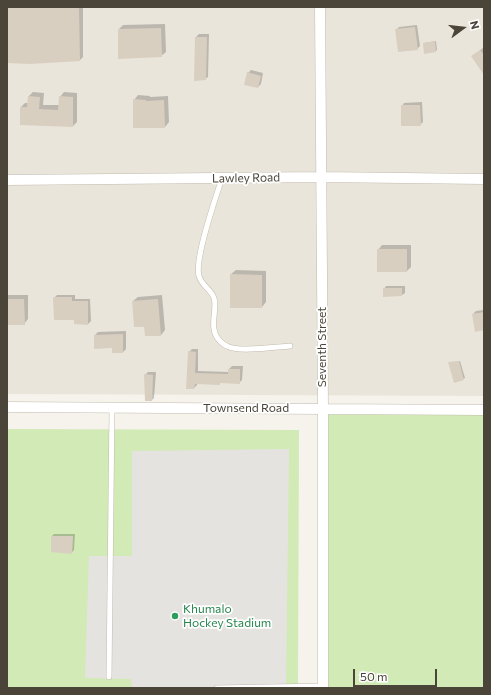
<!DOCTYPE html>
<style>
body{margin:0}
#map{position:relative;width:491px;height:695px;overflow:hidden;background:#f6f3ec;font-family:Commissioner,sans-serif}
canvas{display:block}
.frame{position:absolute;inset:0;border:8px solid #4b4439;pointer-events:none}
.north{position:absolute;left:443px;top:8px;width:40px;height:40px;-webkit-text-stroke:3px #fff;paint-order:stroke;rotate:75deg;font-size:11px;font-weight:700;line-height:16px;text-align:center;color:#4b4439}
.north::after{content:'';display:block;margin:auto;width:14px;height:18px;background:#4b4439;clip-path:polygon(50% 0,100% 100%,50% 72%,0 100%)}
.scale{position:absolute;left:353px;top:669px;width:84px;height:18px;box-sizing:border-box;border:2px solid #4b4439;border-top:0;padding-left:5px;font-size:12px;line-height:14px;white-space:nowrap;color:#4b4439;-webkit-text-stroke:3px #fff;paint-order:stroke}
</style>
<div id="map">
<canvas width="491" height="695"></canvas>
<div class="frame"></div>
<div class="north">N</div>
<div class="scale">50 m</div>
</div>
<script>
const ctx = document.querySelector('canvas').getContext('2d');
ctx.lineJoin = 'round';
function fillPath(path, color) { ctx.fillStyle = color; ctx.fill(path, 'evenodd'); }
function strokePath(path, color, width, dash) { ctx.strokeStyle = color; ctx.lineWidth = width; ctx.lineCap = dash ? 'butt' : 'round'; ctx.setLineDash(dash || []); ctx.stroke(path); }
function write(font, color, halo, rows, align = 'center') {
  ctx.font = font + ' Commissioner,sans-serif'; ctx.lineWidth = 3.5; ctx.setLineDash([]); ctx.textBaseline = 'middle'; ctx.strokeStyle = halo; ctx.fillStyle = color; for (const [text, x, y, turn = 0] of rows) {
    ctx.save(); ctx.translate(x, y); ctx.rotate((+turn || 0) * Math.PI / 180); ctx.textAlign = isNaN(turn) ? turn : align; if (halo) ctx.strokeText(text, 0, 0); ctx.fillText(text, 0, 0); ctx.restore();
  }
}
const residential = new Path2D(`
 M7 7H484V396L7 394Z`);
const green = new Path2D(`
 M323 409 484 410V688H322Z
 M7 429 299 430 298 688H7Z`);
const parking = new Path2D(`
 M289 449 286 688H132L131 679 85 678 89 556H132V451Z`);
const shadow = new Path2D(`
 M7 7H83V57L80 60 7 62Z
 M165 24 166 52 161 56 119 29 123 25Z
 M417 25 420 46 417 49 396 30 399 27Z
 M199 34H209L208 77 205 79 196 37Z
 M436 41 437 50 436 51 424 43Z
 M484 47V63L473 56Z
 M251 70 263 73 261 84 258 87 248 73Z
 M33 92 44 93 43 105H59L60 97 64 92 77 93V122L73 126 21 107 25 103H29V96Z
 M138 95 150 96V97L168 96 169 122 165 127 134 100Z
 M422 102 423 122 420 125 402 106 404 103Z
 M382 245H411V267L407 271 378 250Z
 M236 270 266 271V302L262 307 231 274Z
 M386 286H405V293L402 295 384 296V289Z
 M7 295H28V319L24 324H7Z
 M57 295H75V299H90L91 321 88 324 54 298Z
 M162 295 165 330 161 335 145 326 133 301 138 297Z
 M484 310V329L473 314 476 311Z
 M126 331V349L123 352 113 347 95 348V335L98 332Z
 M192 349H198V371L229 372V369L232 366H243L242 380 239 383H197V385L194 388 189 352Z
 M460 361 465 378 455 382 450 363Z
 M148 372H156L154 398 152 400 145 375Z
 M54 534H75L74 550 71 553 52 536Z`);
const building = new Path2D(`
 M7 7H79L80 61 30 64 7 63Z
 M415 27 418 50 398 52 395 29Z
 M161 28 162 57 118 59V29Z
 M195 37H207L206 80 194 81Z
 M435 41 436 52 424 54 423 43Z
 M480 50 484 55V75L471 56Z
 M247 72 261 76 258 88 244 85Z
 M28 96 40 97 39 109 58 110 59 96 73 97V127L20 125V107H27Z
 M133 99 146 100V101L164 100 165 128H133Z
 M401 105H420L421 126H401Z
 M377 249H407V272H377Z
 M230 274 262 275V308H230Z
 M383 288H402V296L383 297Z
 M53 297H72V301H88V325L74 324V320H54Z
 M7 299H24L25 325H7Z
 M158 299 161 336H145L144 327H134L132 301Z
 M484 312V330L475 332 472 314Z
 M123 334V353H112V348L94 349V335Z
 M188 351 196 352 195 373 228 374V369H240V384L220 383V385L195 384 194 389H186Z
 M459 361 464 380 454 383 448 362Z
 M144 374 153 375 152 401H145Z
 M51 536H73L72 554 51 552Z`);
const lane = new Path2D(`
 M222 178C216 197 194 259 199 276 201 285 211 289 214 298 217 308 212 319 214 329 215 337 221 344 229 347 241 352 275 347 290 346
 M109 677 112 408
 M217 688 323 686`);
const street = new Path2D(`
 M320 7 323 409V688
 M7 180 321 177 484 179
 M7 407 484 410`);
const markers = [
 [175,616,4,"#2e9e5b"]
];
const streetNames = [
 ["Lawley Road",246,178,-1],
 ["Seventh Street",322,347,-90],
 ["Townsend Road",246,408]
];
const leisureNames = [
 ["Khumalo",183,609],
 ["Hockey Stadium",183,623]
];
fillPath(residential, '#eae5da');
fillPath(green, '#d2eab5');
fillPath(parking, '#e5e3e0');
fillPath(shadow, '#0003');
fillPath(building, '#d8cfc1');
strokePath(lane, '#c2bbae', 6);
strokePath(street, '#c2bbae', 11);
strokePath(lane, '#fff', 5);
strokePath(street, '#fff', 10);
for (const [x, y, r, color] of markers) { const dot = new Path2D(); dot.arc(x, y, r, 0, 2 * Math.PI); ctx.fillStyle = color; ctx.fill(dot); strokePath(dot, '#fff', 1.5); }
write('12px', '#4b4439', '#fff', streetNames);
write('12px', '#27864d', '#fff', leisureNames, 'left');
</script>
